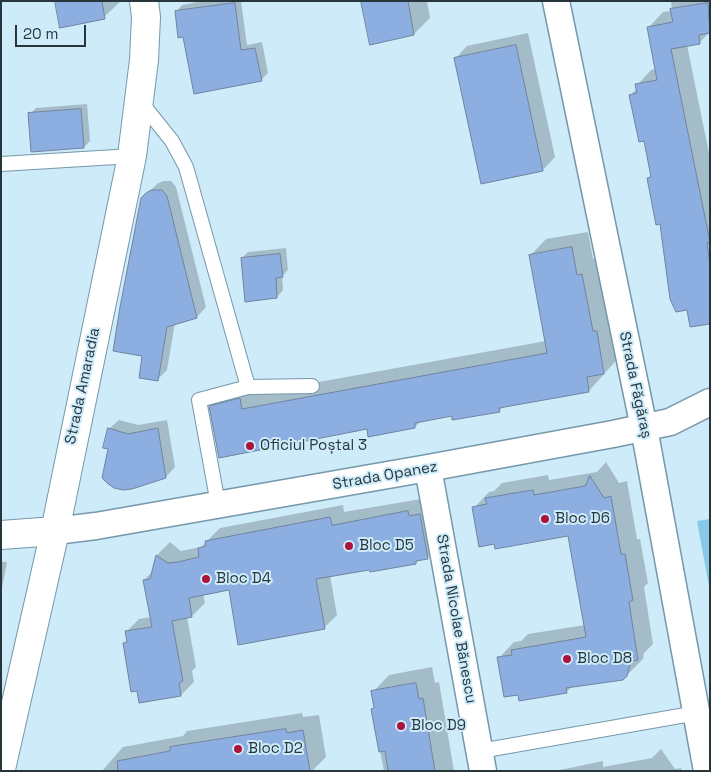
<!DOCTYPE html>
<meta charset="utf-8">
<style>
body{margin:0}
#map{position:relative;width:711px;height:772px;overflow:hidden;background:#ceebfa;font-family:"Space Grotesk",sans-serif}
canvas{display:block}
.frame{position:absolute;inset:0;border:2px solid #27363d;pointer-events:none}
.scale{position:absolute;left:15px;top:25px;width:71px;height:22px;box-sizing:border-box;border:2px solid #27363d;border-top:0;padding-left:6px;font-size:15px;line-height:18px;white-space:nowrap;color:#27363d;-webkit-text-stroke:4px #ceebfa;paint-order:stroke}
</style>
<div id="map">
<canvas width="711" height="772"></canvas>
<div class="frame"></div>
<div class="scale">20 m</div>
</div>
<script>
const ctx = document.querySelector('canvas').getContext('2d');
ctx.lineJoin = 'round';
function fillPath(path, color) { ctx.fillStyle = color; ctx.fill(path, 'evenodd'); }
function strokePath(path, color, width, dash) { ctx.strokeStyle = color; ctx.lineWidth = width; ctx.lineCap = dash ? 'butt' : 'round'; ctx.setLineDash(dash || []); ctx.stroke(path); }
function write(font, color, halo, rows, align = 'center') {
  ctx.font = font + ' "Space Grotesk",sans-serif'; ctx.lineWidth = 4; ctx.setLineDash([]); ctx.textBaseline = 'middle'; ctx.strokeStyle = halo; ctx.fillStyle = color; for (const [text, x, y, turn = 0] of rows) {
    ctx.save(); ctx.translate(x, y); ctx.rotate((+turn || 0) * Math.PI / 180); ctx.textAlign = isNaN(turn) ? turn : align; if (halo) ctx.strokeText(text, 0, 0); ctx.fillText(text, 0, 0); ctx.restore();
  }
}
const green = new Path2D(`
 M710 519V592L697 521Z`);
const shadow = new Path2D(`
 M56 1H121L104 17Z
 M203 1H241L247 45 262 42 268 73 261 80 184 36 176 12 182 5Z
 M363 1H427L430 18 414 34Z
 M671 1H710V32L700 42 687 45 710 158V323L688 309 649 178 652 175 645 139 631 95 637 88V85L651 70 656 69 649 27 663 12 672 11Z
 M528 33 555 157 543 170 482 182 455 59 467 46Z
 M87 104 90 141 84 147 30 114 36 108Z
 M163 181H171L176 187 206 307 197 317 175 323 167 370 158 379 143 355 147 194 157 184Z
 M588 232 593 259 598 258 620 356 589 391 505 405 499 411 453 415 422 420 415 427 368 428 210 407 227 390 258 393 546 341 530 256 546 239Z
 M286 248 288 270 282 276 283 290 277 297 242 258 248 252Z
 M119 420 138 425 167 420 175 467 166 477 109 429Z
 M606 462 619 483 627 481 637 539H640L648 583 644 587 653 644 644 653 643 659 627 675 573 686 566 692 519 693 499 658 514 642 521 641 528 634 585 625 569 535 495 542 474 508 489 492 494 491 502 483 548 475 549 480 597 472Z
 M421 499 440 545 427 558 420 559 416 563 330 575 337 615 324 628 230 588 203 594 205 603 192 616 187 617 196 667 192 671 194 682 181 695 140 702 124 644 128 640 126 632 139 619 151 617 144 580 153 571 157 555 170 542 181 551 201 547 220 528 343 505 344 512Z
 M1 562H7L1 593Z
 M432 667 435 683 439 682 454 771H384L372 709 375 706 373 692 389 675Z
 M302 713 303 717 319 715 326 757 312 771H102L123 747 183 736 187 731Z
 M661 749 675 769 681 768 682 771H555L603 761V767L652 758Z`);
const building = new Path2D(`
 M55 1H102L105 19 60 28Z
 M361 1H408L414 35 370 45Z
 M235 3 241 50 255 48 262 81 194 94 183 37 178 38 175 11Z
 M708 3 710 33 699 35 700 44 671 49 710 242 707 243 710 265V324L690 327 687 310 676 312 670 299 660 224 656 225 647 178 651 177 644 141 639 142 629 95 637 93 635 84 657 80 647 27 673 22 670 9Z
 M516 45 543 171 481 184 454 58Z
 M81 109 84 148 31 152 28 113Z
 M152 190H162L167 196 197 318 167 327 158 381 139 378 142 356 113 351 120 307 141 198 146 193Z
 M572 247 577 275 582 274 593 331H597L604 374 587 377 589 392 499 408 500 412 452 420V416L415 423V428L368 437 367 429 219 458 209 406 240 398 242 409 547 353 529 255Z
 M280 254 283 277 276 278 277 298 245 302 241 258Z
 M108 428 128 434 158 428 166 478 132 489 123 490 114 488 107 483 102 478 108 449 103 448Z
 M590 476 604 498 611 496 621 554H625L633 600 629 602 638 660 631 661 627 676 623 680 566 688 567 693 519 701 518 695 504 697 497 657 512 655 511 650 586 637 568 536 495 549 494 544 479 547 472 507 487 504 485 498 533 490 534 495 585 486Z
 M408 511 409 516 420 514 428 559 416 561V564L370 572 369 570 316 579 325 629 238 645 229 590 189 598 192 617 172 621 183 681 179 683 181 696 139 703 137 691 131 692 123 643 127 642 125 631 152 627 143 580 150 579 156 555 168 563 178 562 199 557 198 548 206 546 205 541 330 517 332 525Z
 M416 683 419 699 423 698 435 771H388L385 751 379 752 371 709 374 708 371 691Z
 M286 729 287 733 303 730 310 771H118L117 761 170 751V747Z`);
const lane = new Path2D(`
 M140 101 172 141 186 167 248 387
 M1 164 132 156
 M218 504 199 400 248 387 312 386
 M480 751 697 713`);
const street = new Path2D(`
 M556 1 644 428 707 771
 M428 468 483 771
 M55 531 96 526 428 468 613 434 670 422 710 402`);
const secondary = new Path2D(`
 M1 535 55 531
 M1 769 55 531 132 156 144 60 146 17 144 1`);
const markers = [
 [250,446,5,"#aa143c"],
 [545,519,5,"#aa143c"],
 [349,546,5,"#aa143c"],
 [206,579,5,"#aa143c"],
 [567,659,5,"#aa143c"],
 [401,726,5,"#aa143c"],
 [238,749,5,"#aa143c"]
];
const streetNames = [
 ["Strada Făgăraș",635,385,78],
 ["Strada Amaradia",83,386,-78],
 ["Strada Opanez",385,476,-10],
 ["Strada Nicolae Bănescu",456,619,80]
];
const poiNames = [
 ["Oficiul Poștal 3",260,446],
 ["Bloc D6",555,519],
 ["Bloc D5",359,546],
 ["Bloc D4",216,579],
 ["Bloc D8",577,659],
 ["Bloc D9",411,726],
 ["Bloc D2",248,749]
];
fillPath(green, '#89c9e8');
fillPath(shadow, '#0003');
fillPath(building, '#8caee1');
strokePath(building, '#71839e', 1);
strokePath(lane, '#7598aa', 16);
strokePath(street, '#7598aa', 29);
strokePath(secondary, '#7598aa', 30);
strokePath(lane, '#fff', 14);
strokePath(street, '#fff', 26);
strokePath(secondary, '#fff', 28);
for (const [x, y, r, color] of markers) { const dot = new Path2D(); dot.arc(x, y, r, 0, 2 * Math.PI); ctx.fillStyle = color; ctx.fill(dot); strokePath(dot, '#ceebfa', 2); }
write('15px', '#27363d', '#ceebfa', streetNames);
write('15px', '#27363d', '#ceebfa', poiNames, 'left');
</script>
